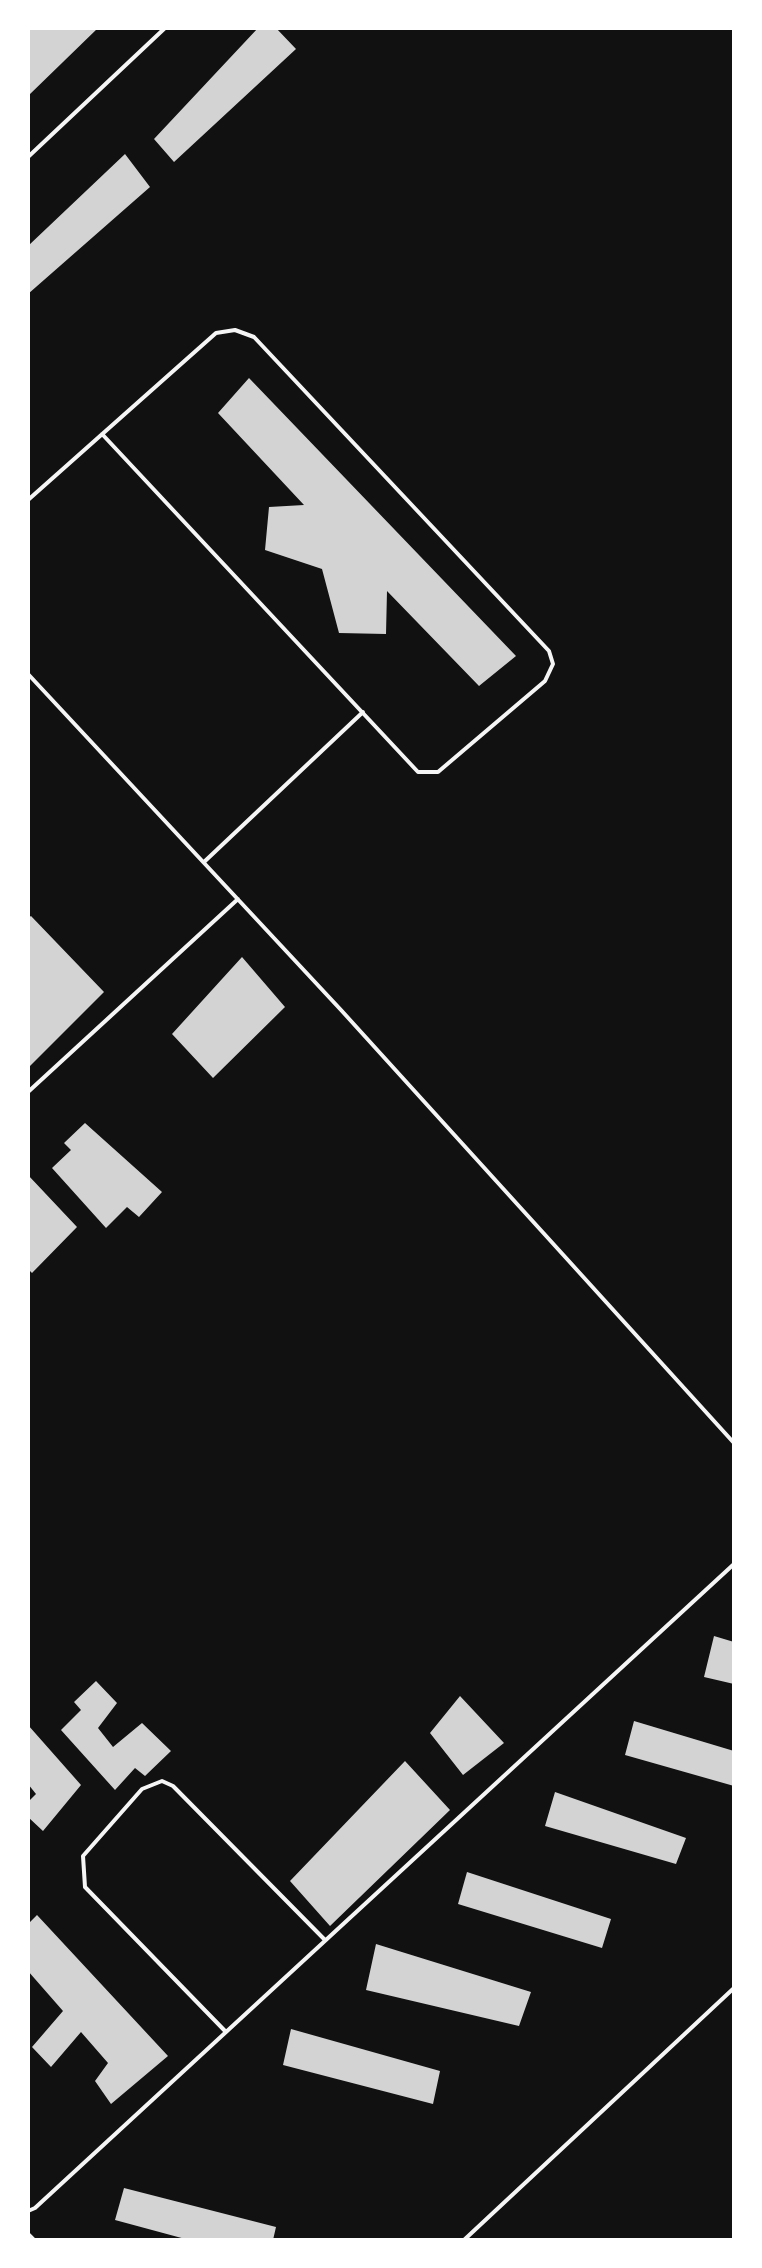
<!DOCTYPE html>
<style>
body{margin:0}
#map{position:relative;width:762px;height:2268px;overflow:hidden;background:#111;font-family:Signika,sans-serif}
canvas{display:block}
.frame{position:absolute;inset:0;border:30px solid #fff;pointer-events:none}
</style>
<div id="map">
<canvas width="762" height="2268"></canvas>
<div class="frame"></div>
</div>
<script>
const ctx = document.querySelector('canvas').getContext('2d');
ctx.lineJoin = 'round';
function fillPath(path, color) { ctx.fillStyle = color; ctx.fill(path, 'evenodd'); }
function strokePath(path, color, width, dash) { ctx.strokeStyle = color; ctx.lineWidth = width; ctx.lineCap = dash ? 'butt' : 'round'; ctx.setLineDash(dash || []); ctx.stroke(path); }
const building = new Path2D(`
 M28 28H98L28 96Z
 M258 28H276L296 49 174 162 154 139Z
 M125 154 150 187 28 294V246Z
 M249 378 516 656 479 686 387 591 386 634 339 633 322 569 265 550 269 507 304 505 218 413Z
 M31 916 104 992 28 1068V918Z
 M242 957 285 1007 213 1078 172 1034Z
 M85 1123 162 1192 139 1217 127 1207 106 1228 52 1168 71 1150 64 1143Z
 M28 1175 77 1227 32 1273 28 1269Z
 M714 1636 734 1642V1684L704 1677Z
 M96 1681 117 1703 98 1728 113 1747 142 1723 171 1751 145 1776 135 1768 115 1790 61 1730 81 1710 74 1702Z
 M460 1696 504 1743 463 1775 430 1733Z
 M634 1721 734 1751V1786L625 1755Z
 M28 1725 81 1785 43 1831 28 1817V1802L36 1794 28 1784Z
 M405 1761 450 1810 330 1926 290 1881Z
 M555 1792 686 1838 676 1864 545 1826Z
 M467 1872 611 1919 602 1948 458 1904Z
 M37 1915 168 2056 111 2104 95 2081 108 2063 81 2032 51 2067 32 2047 63 2011 28 1971V1924Z
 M376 1944 531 1992 519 2026 366 1990Z
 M291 2029 440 2071 433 2104 283 2065Z
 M124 2188 276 2227 273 2240H189L115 2220Z`);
const service = new Path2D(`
 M28 157 165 28
 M28 500 216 333 235 330 254 337 549 651 553 664 545 681 438 772H418L102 434
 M28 674 341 1010 734 1443
 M204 862 363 712
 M28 1092 238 899
 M226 2032 85 1887 83 1856 142 1789 162 1781 173 1786 325 1940
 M28 2211 35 2208 734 1564
 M28 2234 34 2240
 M464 2240 734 1988`);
fillPath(building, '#d3d3d3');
strokePath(service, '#f5f5f5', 4);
</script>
